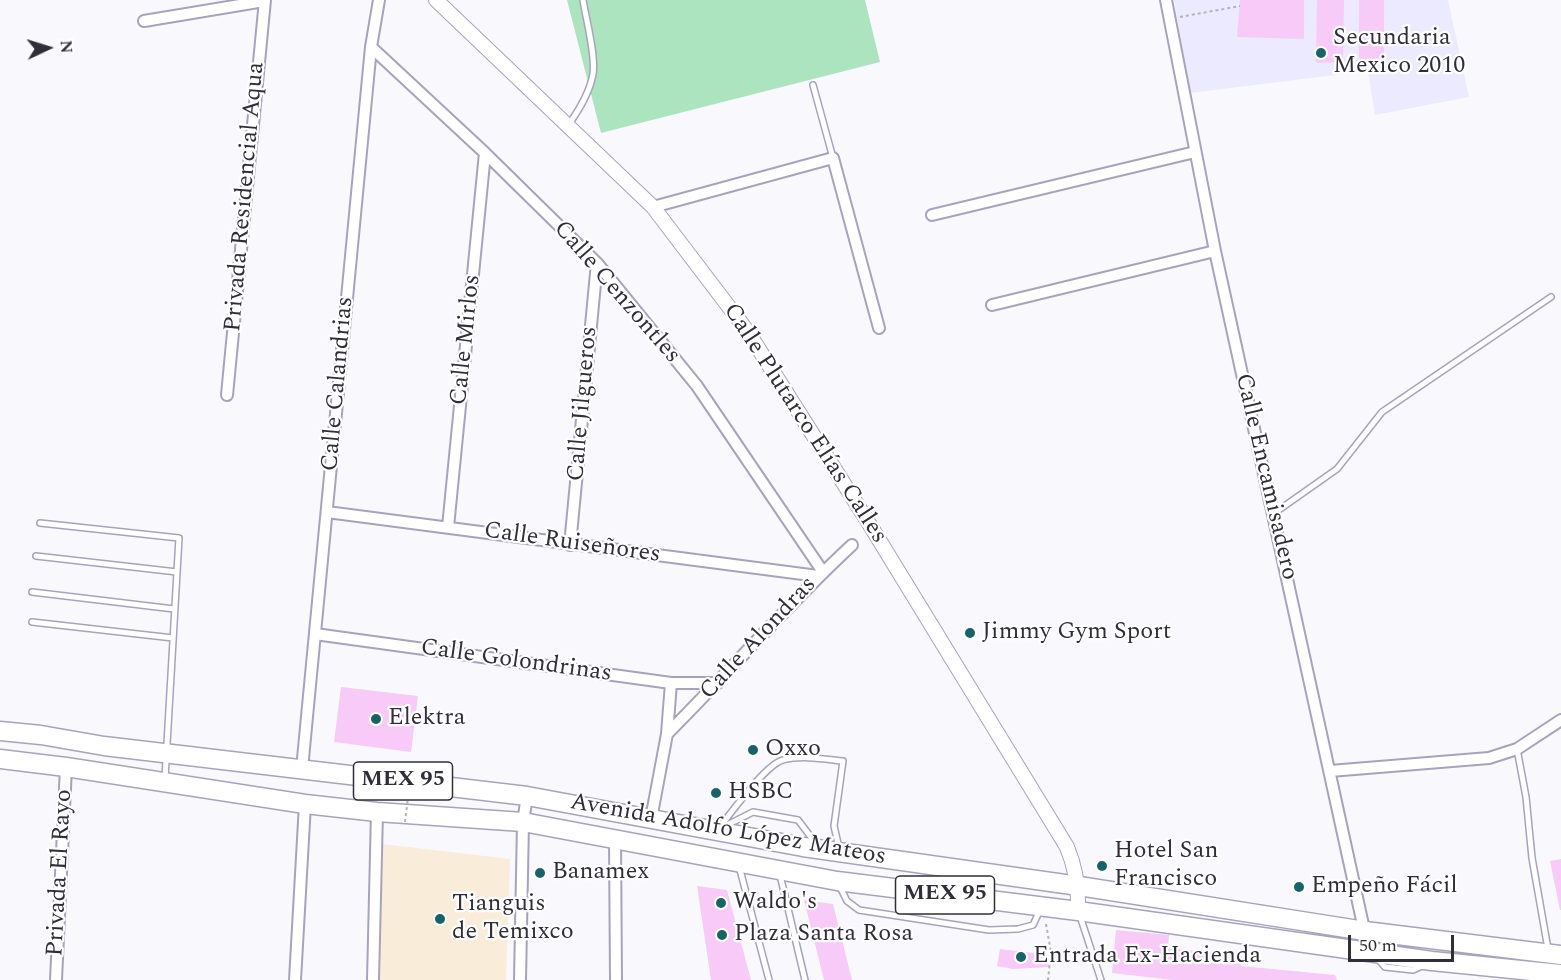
<!DOCTYPE html>
<meta charset="utf-8">
<style>
body{margin:0}
#map{position:relative;width:1561px;height:980px;overflow:hidden;background:#f9f8fd;font-family:Spectral,serif}
canvas{display:block}
.north{position:absolute;left:18px;top:18px;width:60px;height:60px;-webkit-text-stroke:4px #fff;paint-order:stroke;rotate:86deg;font-size:16px;font-weight:700;line-height:24px;text-align:center;color:#302f39}
.north::after{content:'';display:block;margin:auto;width:21px;height:27px;background:#302f39;clip-path:polygon(50% 0,100% 100%,50% 72%,0 100%)}
.scale{position:absolute;left:1348px;top:935px;width:106px;height:27px;box-sizing:border-box;border:3px solid #302f39;border-top:0;padding-left:8px;font-size:18px;line-height:21px;white-space:nowrap;color:#302f39;-webkit-text-stroke:4px #fff;paint-order:stroke}
</style>
<div id="map">
<canvas width="1561" height="980"></canvas>
<div class="north">N</div>
<div class="scale">50 m</div>
</div>
<script>
const ctx = document.querySelector('canvas').getContext('2d');
ctx.lineJoin = 'round';
function fillPath(path, color) { ctx.fillStyle = color; ctx.fill(path, 'evenodd'); }
function strokePath(path, color, width, dash) { ctx.strokeStyle = color; ctx.lineWidth = width; ctx.lineCap = dash ? 'butt' : 'round'; ctx.setLineDash(dash || []); ctx.stroke(path); }
function write(font, color, halo, rows, align = 'center') {
  ctx.font = font + ' Spectral,serif'; ctx.lineWidth = 4.5; ctx.setLineDash([]); ctx.textBaseline = 'middle'; ctx.strokeStyle = halo; ctx.fillStyle = color; for (const [text, x, y, turn = 0] of rows) {
    ctx.save(); ctx.translate(x, y); ctx.rotate((+turn || 0) * Math.PI / 180); ctx.textAlign = isNaN(turn) ? turn : align; if (halo) ctx.strokeText(text, 0, 0); ctx.fillText(text, 0, 0); ctx.restore();
  }
}
const commercial = new Path2D(`
 M374 843 510 859 506 980H371Z`);
const built = new Path2D(`
 M1174 0H1448L1469 97 1375 115 1368 71 1190 93Z`);
const green = new Path2D(`
 M567 0H865L880 62 601 133Z`);
const building = new Path2D(`
 M1240 0H1304V39L1237 37Z
 M1317 0H1344L1343 62 1316 63Z
 M1359 0H1384V62H1359Z
 M341 687 418 696 411 752 334 742Z
 M1561 859V910H1560L1550 861Z
 M697 886 727 890 751 980H711Z
 M804 900 833 904 852 980H824Z
 M1116 930 1169 935 1168 948 1242 956 1241 966 1335 975 1337 980H1173L1112 973Z
 M1000 949 1033 953 1041 951 1045 961H1049V967L1013 969 997 966Z`);
const path = new Path2D(`
 M1180 17 1240 6
 M1046 924 1051 952 1048 980`);
const service = new Path2D(`
 M813 85 833 158
 M569 124C579 110 590 91 593 74 596 56 586 19 583 0
 M1273 514 1337 469 1382 412 1551 297
 M40 523 179 538 165 778
 M36 556 177 572
 M32 592 174 609
 M32 622 173 638
 M1517 749 1526 797 1532 858 1548 949
 M723 827 753 812 798 820 817 845
 M719 828C731 813 766 764 783 760 802 755 824 759 843 761L834 826 839 848
 M739 866 769 980
 M780 875 805 980
 M839 885 847 901 859 910 989 930 1018 929 1033 925 1040 910
 M1080 916 1101 980
 M1378 959 1385 967 1413 970 1424 965`);
const minor = new Path2D(`
 M1166 0 1215 251 1369 952
 M144 21 264 1
 M371 47 485 153 597 263 697 386 823 572
 M653 207 833 158 879 328
 M932 215 1195 152
 M992 305 1215 251
 M227 395 265 0
 M327 512 818 576
 M448 527 485 153
 M570 545 597 263
 M315 634 671 683H718
 M667 734C729 672 787 605 852 545
 M302 769 371 47 379 0
 M1330 771 1489 758 1517 749 1561 720
 M651 819 667 734 671 683
 M615 839 616 980
 M56 980 66 767
 M295 980 305 804
 M373 980 377 812
 M520 980 523 822 527 796`);
const tertiary = new Path2D(`
 M436 0 653 207 748 332 870 525 1067 847C1076 869 1079 888 1078 911`);
const primary = new Path2D(`
 M0 731 41 735 104 746 527 796 803 847 1079 886 1365 931 1561 955
 M0 759 66 767 305 804 377 812 523 822 837 881 1078 911 1432 961 1561 974`);
const pathBridge = new Path2D(`
 M405 822 412 766`);
const markers = [
 [1321,53,6,"#16646a"],
 [970,633,6,"#16646a"],
 [376,719,6,"#16646a"],
 [753,750,6,"#16646a"],
 [716,793,6,"#16646a"],
 [1102,866,6,"#16646a"],
 [540,873,6,"#16646a"],
 [1299,887,6,"#16646a"],
 [721,903,6,"#16646a"],
 [440,919,6,"#16646a"],
 [722,935,6,"#16646a"],
 [1021,957,6,"#16646a"]
];
const shields = [
 [403,781,99],
 [945,895,99]
];
const shieldNames = [
 ["MEX 95",403,781],
 ["MEX 95",945,895]
];
const poiNames = [
 ["Secundaria",1333,39],
 ["Mexico 2010",1333,67],
 ["Jimmy Gym Sport",982,633],
 ["Elektra",388,719],
 ["Oxxo",765,750],
 ["HSBC",728,793],
 ["Hotel San",1114,852],
 ["Francisco",1114,880],
 ["Banamex",552,873],
 ["Empeño Fácil",1311,887],
 ["Waldo's",733,903],
 ["Tianguis",452,905],
 ["de Temixco",452,933],
 ["Plaza Santa Rosa",734,935],
 ["Entrada Ex-Hacienda",1033,957]
];
const streetNames = [
 ["Privada Residencial Aqua",246,197,-85],
 ["Calle Cenzontles",616,293,49],
 ["Calle Mirlos",467,340,-84],
 ["Calle Calandrias",339,384,-85],
 ["Calle Jilgueros",584,404,-85],
 ["Calle Plutarco Elías Calles",804,424,57],
 ["Calle Encamisadero",1265,477,77],
 ["Calle Ruiseñores",572,544,8],
 ["Calle Alondras",759,639,-47],
 ["Calle Golondrinas",516,662,8],
 ["Avenida Adolfo López Mateos",728,831,10],
 ["Privada El Rayo",61,873,-87]
];
fillPath(commercial, '#f9edd9');
fillPath(built, '#eceafe');
fillPath(green, '#ade4c0');
fillPath(building, '#f7caf8');
strokePath(service, '#a7a3bd', 8);
strokePath(minor, '#a7a3bd', 14);
strokePath(tertiary, '#a7a3bd', 16);
strokePath(primary, '#a7a3bd', 21);
strokePath(path, '#b4b3b9', 2, [3, 3]);
strokePath(service, '#fff', 5);
strokePath(minor, '#fff', 10);
strokePath(tertiary, '#fff', 14);
strokePath(primary, '#fff', 18);
strokePath(pathBridge, '#b4b3b9', 2, [3, 3]);
for (const [x, y, r, color] of markers) { const dot = new Path2D(); dot.arc(x, y, r, 0, 2 * Math.PI); ctx.fillStyle = color; ctx.fill(dot); strokePath(dot, '#fff', 2); }
for (const [x, y, w] of shields) { const box = new Path2D(); box.roundRect(x - w / 2, y - 19, w, 38, 4.5); ctx.fillStyle = '#fff'; ctx.fill(box); strokePath(box, '#302f39', 1.5); }
write('bold 22px', '#302f39', null, shieldNames);
write('24px', '#302f39', '#fff', poiNames, 'left');
write('24px', '#302f39', '#fff', streetNames);
</script>
